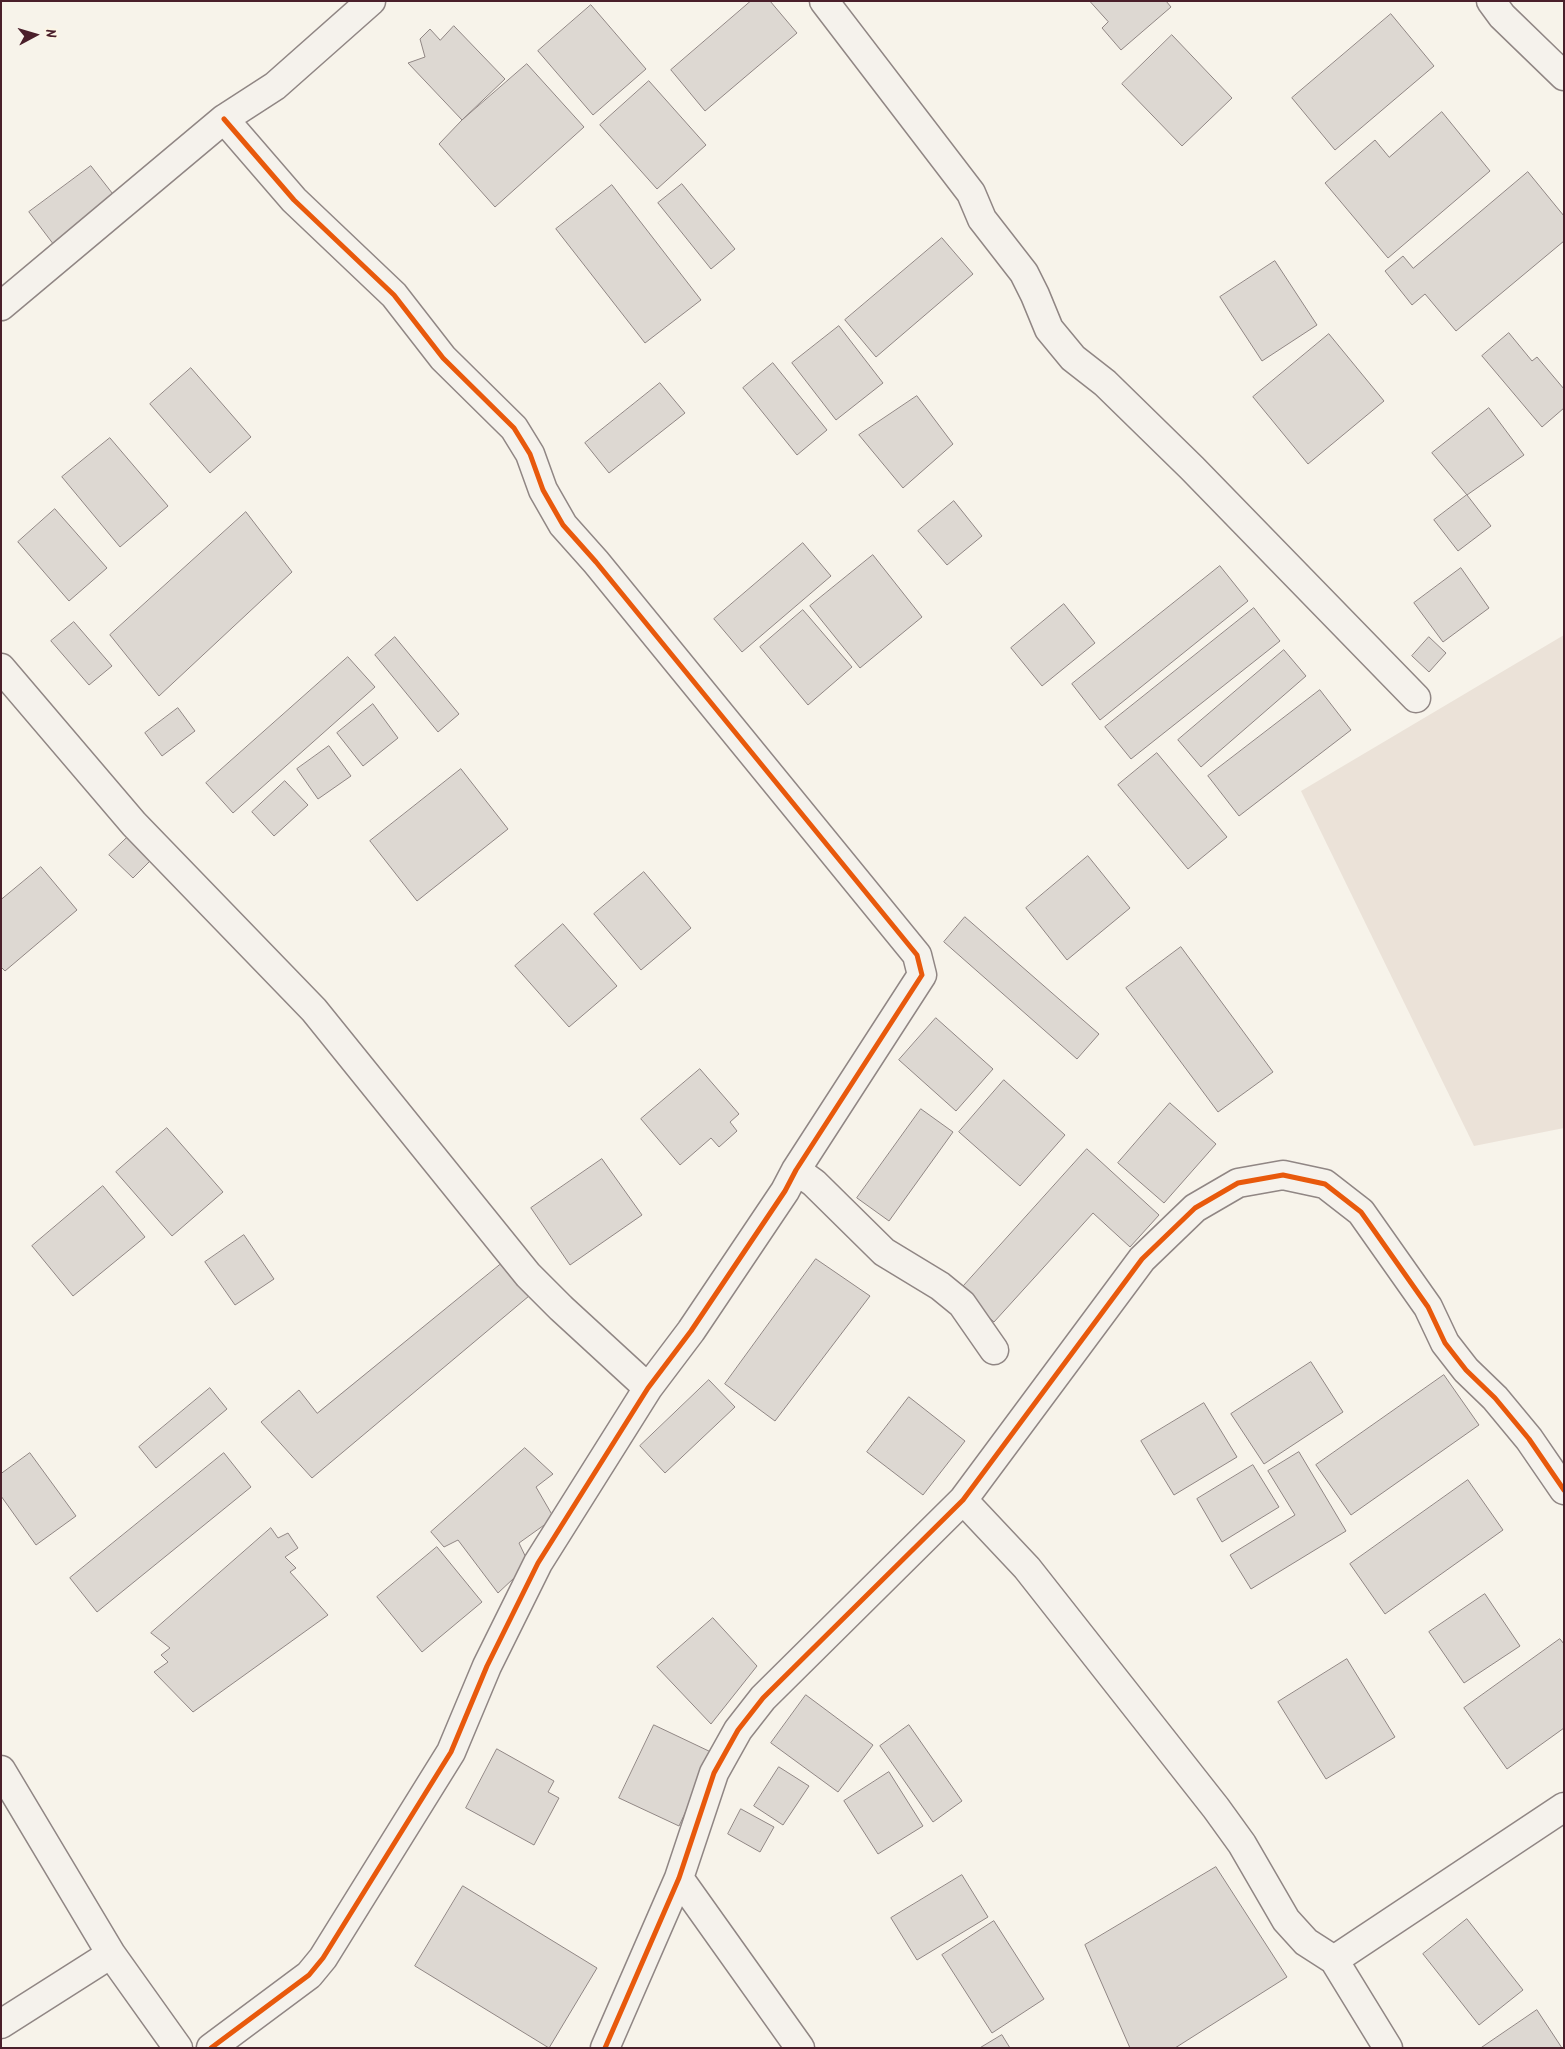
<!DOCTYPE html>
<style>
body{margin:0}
#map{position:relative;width:1565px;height:2049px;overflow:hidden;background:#f7f3ea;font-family:Kalam,sans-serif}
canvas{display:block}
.frame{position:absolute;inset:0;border:2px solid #4a1f2b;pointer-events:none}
.north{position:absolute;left:10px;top:10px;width:50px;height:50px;-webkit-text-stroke:4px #fcf5e5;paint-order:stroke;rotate:84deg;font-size:14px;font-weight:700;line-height:20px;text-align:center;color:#4a1f2b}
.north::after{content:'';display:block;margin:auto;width:18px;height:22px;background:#4a1f2b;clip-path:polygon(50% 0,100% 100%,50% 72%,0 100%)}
</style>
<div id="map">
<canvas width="1565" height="2049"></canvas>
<div class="frame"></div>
<div class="north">N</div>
</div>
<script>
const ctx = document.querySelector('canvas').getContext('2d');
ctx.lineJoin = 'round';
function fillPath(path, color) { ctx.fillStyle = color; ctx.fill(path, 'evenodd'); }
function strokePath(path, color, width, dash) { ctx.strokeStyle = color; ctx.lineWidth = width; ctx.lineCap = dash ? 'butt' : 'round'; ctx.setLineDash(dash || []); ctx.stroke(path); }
const green = new Path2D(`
 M1564 635V1128L1474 1146 1301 791Z`);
const building = new Path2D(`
 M751 1H770L797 33 705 111 671 70Z
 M1090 1H1166L1171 7 1121 50 1102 28 1108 22Z
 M591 5 646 69 593 115 538 51Z
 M1391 14 1434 66 1335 150 1292 98Z
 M454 26 505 79 462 120 408 63 425 57 420 39 430 29 440 40Z
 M1172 35 1232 98 1182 146 1122 84Z
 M527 64 584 127 495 207 439 144 462 120Z
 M649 81 706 145 657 189 600 125Z
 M1442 112 1490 171 1388 258 1325 183 1375 140 1389 157Z
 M91 166 116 198 54 245 29 212Z
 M1528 172 1564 216V241L1456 331 1425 294 1412 305 1385 271 1403 256 1413 268Z
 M682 184 735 249 711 269 658 203Z
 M612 185 701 300 645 343 556 229Z
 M942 238 973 274 876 357 845 320Z
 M1275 261 1317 325 1262 361 1220 297Z
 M839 326 883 383 836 420 792 363Z
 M1509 333 1532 361 1537 357 1564 389V408L1542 427 1482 356Z
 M1329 334 1384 401 1308 464 1253 397Z
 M773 363 827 430 797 455 743 388Z
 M191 368 251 437 210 473 150 404Z
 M660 383 685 413 609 473 585 443Z
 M917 396 953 444 903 488 859 435Z
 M1489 408 1524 455 1467 495 1432 453Z
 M110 438 168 506 120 547 62 477Z
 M1467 495 1491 526 1458 551 1434 520Z
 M954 501 982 536 947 565 918 531Z
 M55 509 107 568 69 601 18 542Z
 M246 512 292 572 159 696 110 635Z
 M803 543 831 576 742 652 714 619Z
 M873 555 922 617 860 668 810 606Z
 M1220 566 1248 601 1100 720 1072 684Z
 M1461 568 1489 608 1443 642 1414 603Z
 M1064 604 1095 643 1042 686 1011 648Z
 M1254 608 1280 641 1131 759 1105 727Z
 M803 610 852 667 808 705 760 647Z
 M74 622 112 666 89 685 51 641Z
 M395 637 459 714 438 732 375 655Z
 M1429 637 1446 653 1429 672 1412 656Z
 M1284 650 1306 676 1201 767 1178 740Z
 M348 657 375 687 233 813 206 783Z
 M1320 690 1351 730 1239 816 1208 776Z
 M373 704 398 738 363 766 337 733Z
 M178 708 195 731 162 756 145 733Z
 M329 746 351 776 318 799 297 769Z
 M1157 753 1227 837 1188 869 1118 785Z
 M461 769 508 829 417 901 370 841Z
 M285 781 308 805 274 836 252 812Z
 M132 833 157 854 133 878 109 855Z
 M1088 856 1130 908 1067 960 1026 908Z
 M41 867 77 910 5 971 1 967V900Z
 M644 872 691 928 641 970 594 914Z
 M965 917 1099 1034 1077 1059 944 942Z
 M563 924 617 986 569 1027 515 966Z
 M1181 947 1273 1072 1218 1112 1126 988Z
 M936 1018 993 1069 956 1111 899 1060Z
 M700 1069 739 1114 730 1122 737 1131 719 1147 711 1138 680 1165 641 1119Z
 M1004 1080 1065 1135 1020 1186 959 1132Z
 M1170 1103 1216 1144 1164 1203 1118 1163Z
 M921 1109 953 1132 889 1221 857 1198Z
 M167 1128 223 1192 172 1236 116 1172Z
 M1087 1149 1159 1215 1130 1247 1093 1213 994 1322 960 1290Z
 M602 1159 642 1215 570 1265 531 1208Z
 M103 1186 145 1237 73 1296 32 1246Z
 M244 1235 274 1279 235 1305 205 1262Z
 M816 1259 870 1296 775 1421 725 1384Z
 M501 1264 529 1296 312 1478 261 1422 299 1390 317 1413Z
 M1311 1362 1343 1412 1264 1464 1231 1414Z
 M1444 1375 1479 1425 1351 1515 1316 1465Z
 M709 1380 735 1407 665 1473 640 1446Z
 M210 1388 227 1409 156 1468 139 1447Z
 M909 1397 965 1441 923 1495 867 1452Z
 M1204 1403 1237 1457 1174 1495 1141 1441Z
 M525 1448 553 1474 536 1487 554 1518 519 1543 529 1564 498 1593 458 1540 444 1547 431 1532Z
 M1299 1452 1346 1531 1251 1589 1230 1555 1295 1515 1268 1471Z
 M30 1453 76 1516 36 1545 1 1496V1474Z
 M224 1453 251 1487 97 1612 70 1578Z
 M1253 1465 1279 1507 1222 1542 1197 1499Z
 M1468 1480 1503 1530 1385 1614 1350 1564Z
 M271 1528 278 1538 288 1533 298 1548 285 1557 296 1568 290 1572 328 1615 193 1712 154 1672 168 1662 161 1655 170 1648 151 1633Z
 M437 1547 482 1602 422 1652 377 1597Z
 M1485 1594 1520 1646 1464 1683 1429 1632Z
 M713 1618 757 1666 711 1724 657 1667Z
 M1560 1639 1564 1644V1728L1507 1769 1464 1708Z
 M1347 1659 1395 1737 1326 1779 1278 1702Z
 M806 1695 873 1745 838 1792 771 1743Z
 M654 1725 713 1753 679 1826 619 1798Z
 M909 1725 962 1801 933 1822 880 1746Z
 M497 1749 554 1781 548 1792 559 1798 534 1845 466 1808Z
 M779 1767 809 1786 783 1825 754 1806Z
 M889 1772 923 1826 878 1854 844 1801Z
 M741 1809 774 1827 760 1852 728 1834Z
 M1216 1867 1287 1977 1175 2048H1130L1085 1945Z
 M962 1875 988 1917 917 1960 891 1918Z
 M463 1886 597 1968 549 2048 415 1966Z
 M1467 1919 1523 1990 1479 2025 1423 1954Z
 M994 1921 1044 1999 992 2033 942 1955Z
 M1537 2010 1562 2048H1481Z
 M1002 2035 1010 2048H980Z`);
const minor = new Path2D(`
 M824 1 971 193 982 219 1024 273 1035 295 1049 329 1073 358 1105 383 1192 468 1416 698
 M1491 1 1502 16 1564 76
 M1 306 224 119 275 86 371 1
 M1 668 134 824 314 1010 528 1275 561 1308 648 1388
 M796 1170 814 1183 884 1252 940 1286 962 1304 994 1350
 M963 1500 1027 1568 1216 1808 1242 1844 1286 1920 1306 1942 1334 1960 1388 2048
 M1 1770 111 1954 178 2048
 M679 1878 800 2048
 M1334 1960 1564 1807
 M1 2024 111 1954
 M211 2048 309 1975 323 1958 451 1752 487 1666 538 1563 648 1388 691 1331 785 1191 796 1170 922 975 917 955 596 562 563 525 543 490 530 454 514 428 443 358 394 295 294 200 224 119
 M605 2048 679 1878 714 1773 738 1730 763 1698 963 1500 1142 1259 1195 1208 1238 1183 1283 1175 1325 1184 1361 1212 1428 1307 1445 1343 1466 1370 1495 1398 1529 1439 1564 1490`);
const cycleway = new Path2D(`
 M211 2048 309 1975 323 1958 451 1752 487 1666 538 1563 648 1388 691 1331 785 1191 796 1170 922 975 917 955 596 562 563 525 543 490 530 454 514 428 443 358 394 295 294 200 224 119
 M605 2048 679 1878 714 1773 738 1730 763 1698 963 1500 1142 1259 1195 1208 1238 1183 1283 1175 1325 1184 1361 1212 1428 1307 1445 1343 1466 1370 1495 1398 1529 1439 1564 1490`);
fillPath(green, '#ebe2d8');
fillPath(building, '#ddd8d2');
strokePath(building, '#908684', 1);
strokePath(minor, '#908684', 31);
strokePath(minor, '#f5f2ec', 28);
strokePath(cycleway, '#e8590c', 5);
</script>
